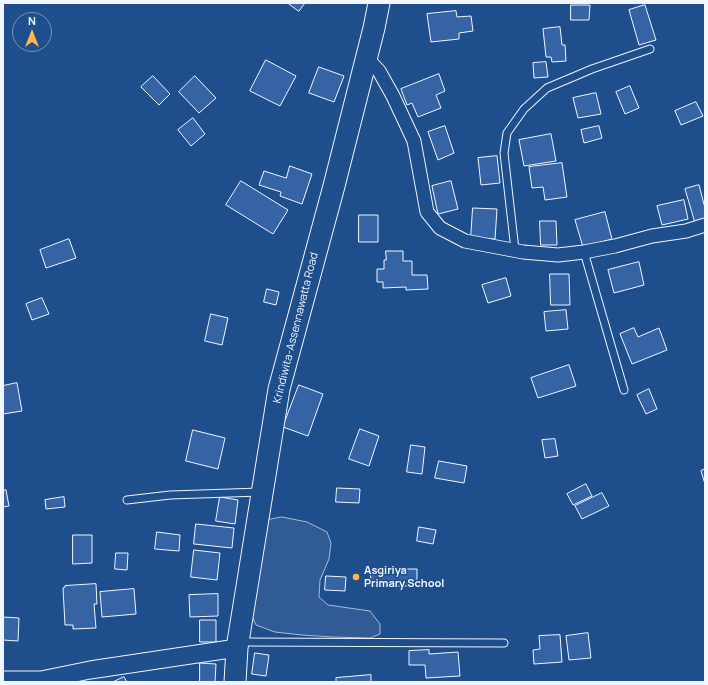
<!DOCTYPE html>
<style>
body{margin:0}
#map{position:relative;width:708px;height:685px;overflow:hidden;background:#1f4e8c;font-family:Manrope,sans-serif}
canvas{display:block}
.frame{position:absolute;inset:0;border:4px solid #f2f6ff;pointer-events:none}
.north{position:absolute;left:12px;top:12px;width:40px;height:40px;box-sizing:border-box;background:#1f4e8c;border:1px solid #7391ba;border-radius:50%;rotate:0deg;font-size:11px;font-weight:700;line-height:16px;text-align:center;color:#f2f6ff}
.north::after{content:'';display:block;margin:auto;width:14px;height:18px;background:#ffb74d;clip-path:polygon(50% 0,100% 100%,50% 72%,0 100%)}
</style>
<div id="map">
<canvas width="708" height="685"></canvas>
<div class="frame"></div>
<div class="north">N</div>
</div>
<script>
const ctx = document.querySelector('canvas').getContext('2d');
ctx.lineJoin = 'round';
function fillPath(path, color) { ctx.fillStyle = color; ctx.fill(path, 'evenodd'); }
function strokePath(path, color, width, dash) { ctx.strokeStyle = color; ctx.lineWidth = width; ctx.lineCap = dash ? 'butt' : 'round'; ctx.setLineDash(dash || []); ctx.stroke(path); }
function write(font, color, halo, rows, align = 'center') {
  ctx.font = font + ' Manrope,sans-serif'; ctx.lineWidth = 3; ctx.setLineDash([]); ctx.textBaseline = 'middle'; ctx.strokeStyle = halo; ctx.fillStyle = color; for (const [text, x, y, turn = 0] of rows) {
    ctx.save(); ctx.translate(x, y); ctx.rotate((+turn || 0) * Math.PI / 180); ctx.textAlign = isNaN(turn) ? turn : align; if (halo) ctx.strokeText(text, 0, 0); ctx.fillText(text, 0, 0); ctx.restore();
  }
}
const built = new Path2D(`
 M282 517 307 522 327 532 331 543 329 559 320 580 319 597 328 605 370 611 380 624V634L370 638 332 637 302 635 275 632 256 625 251 614 267 520Z`);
const building = new Path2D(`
 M288 3H305L299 11Z
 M571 5H590L589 20H571Z
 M645 5 656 40 639 45 629 10Z
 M456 11 457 17 471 16 473 31 459 33V39L431 42 427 14Z
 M560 27 562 45H565L566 61 552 62 551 57H546L543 29Z
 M266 60 296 76 280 106 250 91Z
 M546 62 548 77 534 78 533 63Z
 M319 67 344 76 334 102 309 93Z
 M439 74 445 91 436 95 441 108 418 117 412 103 407 105 401 89Z
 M153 76 170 94 159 105 141 87Z
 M195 76 216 98 199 113 179 92Z
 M630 86 639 108 625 114 616 92Z
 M596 93 601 114 578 118 573 98Z
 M696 102 703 116 681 125 675 111Z
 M193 118 205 134 191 146 178 130Z
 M445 126 454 153 438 160 428 132Z
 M599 126 602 138 584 143 581 130Z
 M551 134 556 161 524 166 519 140Z
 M497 156 500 183 481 185 478 158Z
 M562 163 567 197 545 200 543 187 532 188 529 167Z
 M290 166 312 174 302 204 280 196 281 192 259 185 264 171 286 178Z
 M241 181 288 210 273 234 226 205Z
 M451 181 458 209 438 214 432 186Z
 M699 185 705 208V220L695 223 685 189Z
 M684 200 688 219 662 225 657 206Z
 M473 208 497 209 495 239 471 238Z
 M605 212 612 239 583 247 575 220Z
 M359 215H378V242H359Z
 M540 221H556L557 245H541Z
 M69 239 76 258 46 268 40 250Z
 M386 251H403V261H412V275H427L428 289 406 290V287L383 288V282H377V269H384V260H386Z
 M639 262 644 285 614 293 608 270Z
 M550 274H569L570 305H551Z
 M506 278 511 296 488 303 482 285Z
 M267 289 279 292 276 305 264 302Z
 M42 298 49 314 32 320 26 304Z
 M566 310 568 329 546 331 544 312Z
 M211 314 228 318 222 345 205 341Z
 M634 328 638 337 659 328 667 350 632 364 620 334Z
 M569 365 576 386 538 398 531 378Z
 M17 383 22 411 3 414V386Z
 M299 385 323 394 308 436 283 427Z
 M649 389 657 409 646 414 637 395Z
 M360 429 379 436 369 466 349 459Z
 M193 430 225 438 218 469 186 461Z
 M555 439 558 456 545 458 542 440Z
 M411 445 425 447 422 474 407 472Z
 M439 461 467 466 464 483 435 478Z
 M705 469V484L701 471Z
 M586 484 592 496 573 505 567 494Z
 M337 488 360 489 359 503 336 502Z
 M6 490 9 506 3 507V491Z
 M602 493 609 506 582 519 575 506Z
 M64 497 65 507 46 509 45 500Z
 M220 497 238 500 235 524 216 521Z
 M196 524 234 528 232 548 194 544Z
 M419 527 436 530 433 544 417 541Z
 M157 532 180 535 179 551 155 549Z
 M73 535H92V563L73 564Z
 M194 550 220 553 217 580 191 577Z
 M116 553H128L127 570 115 569Z
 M371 569H417V586H371Z
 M326 576 346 577 345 591 325 590Z
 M96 584 97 604H94L96 628 73 629V625H65L63 588 65 587V586Z
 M134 589 136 614 102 617 100 592Z
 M218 594V616L190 617 189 595Z
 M3 617 19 618 18 641 3 640Z
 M200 620H216V642H200Z
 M588 633 591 658 569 660 566 636Z
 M560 635 562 662 534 664 533 650 540 649 539 636Z
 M429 650V654L458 652 460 676 426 678 425 665H409V651Z
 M255 653 269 655 266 676 252 674Z
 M200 663 216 664 215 682H200Z
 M371 675V682H336V678Z
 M124 677 127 682H113Z`);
const service = new Path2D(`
 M515 250 504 153 507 133 524 109 547 88 592 69 650 49
 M584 252 624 390
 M127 500 170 495 260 492
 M241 642 504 643`);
const minor = new Path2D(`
 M367 58 379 71 393 96 414 141 427 212 440 228 465 241 523 252 558 255 584 252 615 246 652 236 686 231 705 225`);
const tertiary = new Path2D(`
 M3 680H41L90 670 237 648`);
const primary = new Path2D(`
 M235 682 237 648 279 389 334 186 374 28 379 3`);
const markers = [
 [356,577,4,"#ffb74d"]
];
const streetNames = [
 ["Krindiwita-Assennawatta Road",296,328,-76]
];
const poiNames = [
 ["Asgiriya",364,571],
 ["Primary School",364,584]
];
fillPath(built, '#305b95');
strokePath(built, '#a8bbd7', 1);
fillPath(building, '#3563a3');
strokePath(building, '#f2f6ff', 1);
strokePath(service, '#f2f6ff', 9);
strokePath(minor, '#f2f6ff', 15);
strokePath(tertiary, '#f2f6ff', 19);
strokePath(primary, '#f2f6ff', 23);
strokePath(service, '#1f4e8c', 7);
strokePath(minor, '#1f4e8c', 13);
strokePath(tertiary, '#1f4e8c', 17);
strokePath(primary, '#1f4e8c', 21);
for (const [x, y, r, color] of markers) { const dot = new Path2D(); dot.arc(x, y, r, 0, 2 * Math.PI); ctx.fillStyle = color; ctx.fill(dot); strokePath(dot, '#1f4e8c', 1.5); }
write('11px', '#f2f6ff', '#1f4e8c', streetNames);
write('bold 11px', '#f2f6ff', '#1f4e8c', poiNames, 'left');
</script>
